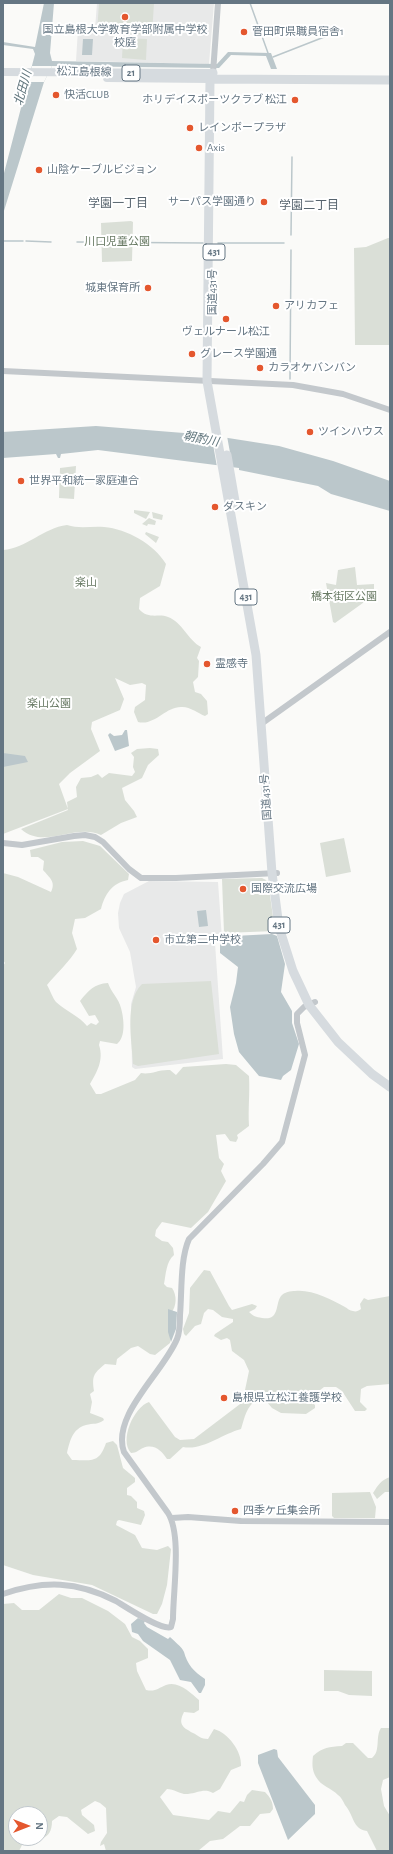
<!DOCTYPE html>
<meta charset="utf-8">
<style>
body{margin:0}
#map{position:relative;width:393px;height:1854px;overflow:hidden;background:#fafaf8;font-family:"Alegreya Sans",sans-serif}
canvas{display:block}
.frame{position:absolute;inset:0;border:4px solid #657683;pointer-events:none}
.north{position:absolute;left:8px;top:1806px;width:40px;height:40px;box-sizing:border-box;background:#fff;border:1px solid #c1c8cd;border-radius:50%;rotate:90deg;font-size:11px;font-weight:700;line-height:16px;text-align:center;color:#657683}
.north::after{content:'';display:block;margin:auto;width:14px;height:18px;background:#e4572e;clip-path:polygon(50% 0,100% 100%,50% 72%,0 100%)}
</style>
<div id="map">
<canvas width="393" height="1854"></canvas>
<div class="frame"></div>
<div class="north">N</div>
</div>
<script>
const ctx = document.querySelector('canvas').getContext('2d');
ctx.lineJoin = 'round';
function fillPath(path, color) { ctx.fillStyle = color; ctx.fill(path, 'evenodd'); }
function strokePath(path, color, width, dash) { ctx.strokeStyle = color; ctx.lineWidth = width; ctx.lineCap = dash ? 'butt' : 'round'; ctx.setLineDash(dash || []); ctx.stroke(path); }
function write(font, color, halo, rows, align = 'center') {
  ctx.font = font + ' "Alegreya Sans","Noto Sans JP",sans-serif'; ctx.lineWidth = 4; ctx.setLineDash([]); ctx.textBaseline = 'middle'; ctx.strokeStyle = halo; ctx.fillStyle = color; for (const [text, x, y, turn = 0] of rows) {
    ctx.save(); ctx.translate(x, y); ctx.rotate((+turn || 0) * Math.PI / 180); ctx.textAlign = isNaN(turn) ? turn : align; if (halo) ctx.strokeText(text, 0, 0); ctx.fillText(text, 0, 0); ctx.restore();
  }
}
const built = new Path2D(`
 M97 3H214L209 64 76 61 78 29H95Z
 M149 881 218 882 222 939 215 943 223 1059 135 1069 132 1067 131 1004 136 987 130 952 119 928 118 913 120 903 124 894Z`);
const green = new Path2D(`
 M99 3H154L152 35 97 32Z
 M123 38 147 39 146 60 122 58Z
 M131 221 133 222 132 261 102 262 101 223Z
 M388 238H390V345H355L354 248 366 247Z
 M76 466 74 499 59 498 60 468Z
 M134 510 150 512 146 519 134 513Z
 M152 512 163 515 162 520 153 518Z
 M149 518 156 521 155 525 148 524 147 526 142 524Z
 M67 525C79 529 91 526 104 527 127 529 154 544 166 564L160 586 140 598 139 609C148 620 159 613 168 617 182 622 188 640 201 647L197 658 199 661 198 677 193 682 195 692 201 694 207 701 208 714 205 716C198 713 189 706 181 707 165 707 155 726 138 722L134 712 135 707 145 700 146 685 142 683 130 685 115 678 124 699 120 710 92 722 91 729 100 751 70 773 59 784 68 809 3 834V550C27 548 43 528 67 525Z
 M146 532 159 537 156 543 145 534Z
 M355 567 357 585 374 584V595L335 623 333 622 326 583 336 585 338 570Z
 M150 748 158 749 159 755 148 765 142 778 122 788 125 800 134 811 137 817 121 823 101 835C75 823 44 850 21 829L68 810 67 802 77 797 76 787 81 778 91 777 98 774 102 778 109 773 132 776 135 772 133 767 134 757 131 753 137 749Z
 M344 838 351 872 326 877 320 843Z
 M83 841 100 846 129 874 128 880C112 883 105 894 101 909L85 918 75 919 72 933 77 949C70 961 56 974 47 985 50 990 53 999 56 1002 66 1011 79 1016 87 1026L91 1023 96 1025 99 1022 95 1015 89 1016 80 1001C89 990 94 984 108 983 111 992 119 999 121 1008 124 1019 126 1037 117 1044L100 1041 99 1045C104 1060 97 1072 90 1084L96 1094H101L135 1080 141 1073C151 1075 159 1069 170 1070L176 1075 183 1067 226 1064 236 1065 249 1076C250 1093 248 1108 249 1126L237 1135 238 1138 236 1142 230 1141 225 1134 216 1135 219 1158 224 1164 221 1171 226 1181 208 1212 191 1228 162 1222 156 1230 155 1236 162 1241 168 1242 173 1248 174 1255C166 1262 166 1274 164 1284L167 1287 172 1288C177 1295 177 1306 171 1313V1337L170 1343 155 1355 150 1354 138 1346 131 1348 117 1359 116 1365 105 1364C93 1374 92 1376 94 1391L90 1394 92 1402 90 1413 103 1418 104 1420C98 1425 93 1423 86 1425 72 1429 70 1441 67 1453L72 1460C91 1460 99 1464 106 1443L113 1441 117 1445 123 1468 135 1478V1482L127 1488V1495L131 1496 137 1502V1508L144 1511 145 1515 141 1525 119 1520 117 1521 116 1525 135 1535 142 1548 157 1550 168 1546 171 1549 167 1585 162 1604 157 1614H153L92 1585 33 1575 3 1565V966L5 963 3 960V873L18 877 51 892C56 882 50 878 43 870L44 861 38 857H31L30 850 62 842Z
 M262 878 268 881 275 931 224 933 222 879Z
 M211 981 219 1054 138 1066 133 1064C132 1040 124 1002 142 984Z
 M204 1270 210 1271 229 1306 232 1310 252 1304 257 1306 255 1309 249 1312C253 1316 256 1317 262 1318 280 1321 275 1304 281 1296 284 1292 291 1291 295 1291 311 1289 331 1299 345 1307 347 1308 350 1311 353 1311 356 1312 358 1311 361 1309L360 1304 364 1298 368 1300 390 1296V1384L367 1386 361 1389 360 1402 367 1409 365 1411H355L342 1391 336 1387H324L310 1398V1401L315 1405V1408L306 1414 281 1413 272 1408 266 1401 258 1399C246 1406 245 1417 241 1429 222 1434 202 1451 183 1447L170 1459H167C162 1451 154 1443 143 1448 138 1450 137 1453 131 1453 119 1440 134 1407 149 1402L175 1437 180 1440 194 1439 248 1398V1394L245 1390 249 1371 244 1360 232 1351 230 1340 227 1338 221 1340 214 1336 215 1334 233 1322V1319L222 1317 213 1310 208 1309 204 1313 201 1324 195 1326 186 1336 184 1334 183 1329 189 1313 190 1288Z
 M390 1477V1492H385L377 1499 373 1493C378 1485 381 1480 390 1477Z
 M370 1492 376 1507 375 1518H334L332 1516V1493Z
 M59 1594 71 1598H82L108 1611 125 1624 132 1637 140 1641 148 1649V1658L136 1663 137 1671 146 1690C156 1692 158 1688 166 1685 178 1680 191 1693 199 1700V1710L194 1713 184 1712C178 1724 182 1727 193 1733 199 1736 201 1739 208 1739L214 1729C228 1733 242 1751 241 1766L231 1770 220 1789 213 1793C204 1788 198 1793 188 1794 181 1795 174 1789 167 1789L160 1797 173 1815 209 1820 218 1811 230 1813 240 1801 244 1802 247 1795 252 1790 265 1792C270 1797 273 1802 273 1809L270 1813 260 1814 250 1826H240L223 1839 210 1841 198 1851H106L104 1844 100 1846 101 1842 107 1833 106 1808 100 1803 95 1801 81 1810 82 1815 94 1825 95 1831 88 1834 67 1817 59 1816 52 1821C52 1842 37 1838 22 1845L19 1851H3V1604L14 1603 22 1610H39ZM16 1814H40V1838H16Z
 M324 1670 372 1671V1696L349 1695 338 1691H324Z
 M381 1728H390V1777L383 1780 381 1789 384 1806 390 1816V1851H377L367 1831C352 1829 354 1815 345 1805 343 1801 341 1797 338 1795 331 1788 321 1786 316 1777 312 1770 312 1764 313 1756 323 1747 329 1747 342 1746L346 1743H353L368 1758H372C381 1751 375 1737 381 1728Z`);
const water = new Path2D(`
 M44 3H54L50 53 52 61 217 64 228 52 271 53 277 69H271L266 56 231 55 219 68 52 66 44 82 3 214V177L35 54 33 49 3 45V42L35 47Z
 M83 39H93L92 55H82Z
 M96 426 209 435 279 446 333 461 390 481V511L331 494 318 486 239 470V468L98 450 61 454 60 458H58L56 454 3 458V432Z
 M125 730H127L129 746 115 751 108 735 110 733 114 736 122 735Z
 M3 753 25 756 28 762 3 767Z
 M206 910 208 926 199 927 197 911Z
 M272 934 277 936 285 964 281 992 292 1011V1023L299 1044 291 1070 283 1076 281 1080 259 1076 239 1052 234 1034 230 1007 236 983 238 967 220 953V943L234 936Z
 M168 1309 177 1312 176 1329 171 1342 168 1332Z
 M138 1618 145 1621 144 1623 147 1627 168 1639 170 1637C174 1641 182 1647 184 1652 187 1664 194 1672 205 1679V1685L201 1693H199L191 1682 180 1680 170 1660 143 1641 138 1634 132 1632 131 1624Z
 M274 1749 277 1750 278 1757 315 1805V1814L288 1840 258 1763V1755Z`);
const pier = new Path2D(`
 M32 66H52L44 82H29Z
 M211 433 227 436 233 469 217 467Z`);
const stream = new Path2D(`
 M250 3 268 53
 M273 57 337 32
 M291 235 292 157
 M3 241H23
 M26 241 51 242
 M77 242 203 243
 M218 243H284
 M290 379 291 250`);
const tertiary = new Path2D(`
 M213 73 218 3
 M3 371 293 385 343 394 390 410
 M261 724 390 632
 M3 843 22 845 74 836 85 835 95 837 103 842 129 869 141 878H176L277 873
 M172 1518 188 1517 241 1521 390 1522
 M3 1594C44 1580 77 1581 116 1601 126 1607 162 1631 171 1627L173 1619C173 1591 182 1535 168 1513L124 1452C111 1415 163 1373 177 1339 180 1332 180 1322 180 1315 182 1292 180 1259 189 1239L263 1164 282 1142 305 1055 297 1023V1014L304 1007 315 1002`);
const primary = new Path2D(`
 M3 72 213 73
 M107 78 210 79`);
const trunk = new Path2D(`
 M213 73 210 79 207 381 256 655 272 873 279 927 293 971 309 1005 338 1042 372 1074 390 1087
 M210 79 390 80
 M227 455 236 507`);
const markers = [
 [125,17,4,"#e4572e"],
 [244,32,4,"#e4572e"],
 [56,95,4,"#e4572e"],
 [295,100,4,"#e4572e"],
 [190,128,4,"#e4572e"],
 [199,148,4,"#e4572e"],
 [39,170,4,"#e4572e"],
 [264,202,4,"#e4572e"],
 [148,288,4,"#e4572e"],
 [276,306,4,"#e4572e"],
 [226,319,4,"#e4572e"],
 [192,354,4,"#e4572e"],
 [260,368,4,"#e4572e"],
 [310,432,4,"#e4572e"],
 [21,481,4,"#e4572e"],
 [215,507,4,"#e4572e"],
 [207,664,4,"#e4572e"],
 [243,889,4,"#e4572e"],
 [156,940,4,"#e4572e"],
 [224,1398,4,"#e4572e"],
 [235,1511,4,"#e4572e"]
];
const shields = [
 [131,73,18],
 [214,252,22],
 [246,597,22],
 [279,925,22]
];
const shieldNames = [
 ["21",131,73],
 ["431",214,252],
 ["431",246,597],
 ["431",279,925]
];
const poiNames = [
 ["国立島根大学教育学部附属中学校",125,30,"center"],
 ["校庭",125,43,"center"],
 ["菅田町県職員宿舎1",252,32],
 ["快活CLUB",64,95],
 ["ホリデイスポーツクラブ 松江",287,100,"right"],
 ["レインボープラザ",198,128],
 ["Axis",207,148],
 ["山陰ケーブルビジョン",47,170],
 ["サーパス学園通り",256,202,"right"],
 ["城東保育所",140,288,"right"],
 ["アリカフェ",284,306],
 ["ヴェルナール松江",226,332,"center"],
 ["グレース学園通",200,354],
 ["カラオケバンバン",268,368],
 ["ツインハウス",318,432],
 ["世界平和統一家庭連合",29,481],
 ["ダスキン",223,507],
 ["霊感寺",215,664],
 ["国際交流広場",251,889],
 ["市立第二中学校",164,940],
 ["島根県立松江養護学校",232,1398],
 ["四季ケ丘集会所",243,1511]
];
const streetNames = [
 ["松江島根線",84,72,1],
 ["国道431号",213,292,-90],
 ["国道431号",266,797,-94]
];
const parkNames = [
 ["川口児童公園",117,242],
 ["楽山",86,583],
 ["橋本街区公園",344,597],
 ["楽山公園",49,704]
];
const waterNames = [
 ["北田川",23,88,-74],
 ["朝酌川",201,439,11]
];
const neighbourhoodNames = [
 ["学園一丁目",118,203],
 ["学園二丁目",309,205]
];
fillPath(built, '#e8e9e9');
fillPath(green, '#dadfd7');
fillPath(water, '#bbc7cb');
fillPath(pier, '#fafaf8');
strokePath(stream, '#bbc7cb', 1.5);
strokePath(tertiary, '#c3c8cc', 6);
strokePath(primary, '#d6dbdf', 8);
strokePath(trunk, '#d6dbdf', 9);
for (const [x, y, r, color] of markers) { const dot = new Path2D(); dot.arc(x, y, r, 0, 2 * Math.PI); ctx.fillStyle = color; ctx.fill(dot); strokePath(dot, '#fff', 1.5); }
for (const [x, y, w] of shields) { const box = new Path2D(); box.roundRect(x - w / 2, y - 8, w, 16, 3); ctx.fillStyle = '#fff'; ctx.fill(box); strokePath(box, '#657683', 1); }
write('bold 10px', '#657683', null, shieldNames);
write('11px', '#657683', '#fff', poiNames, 'left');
write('11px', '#657683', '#fff', streetNames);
write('11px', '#687a64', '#fff', parkNames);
write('italic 12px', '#60757c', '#fff', waterNames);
write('12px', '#57646e', '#fff', neighbourhoodNames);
</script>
